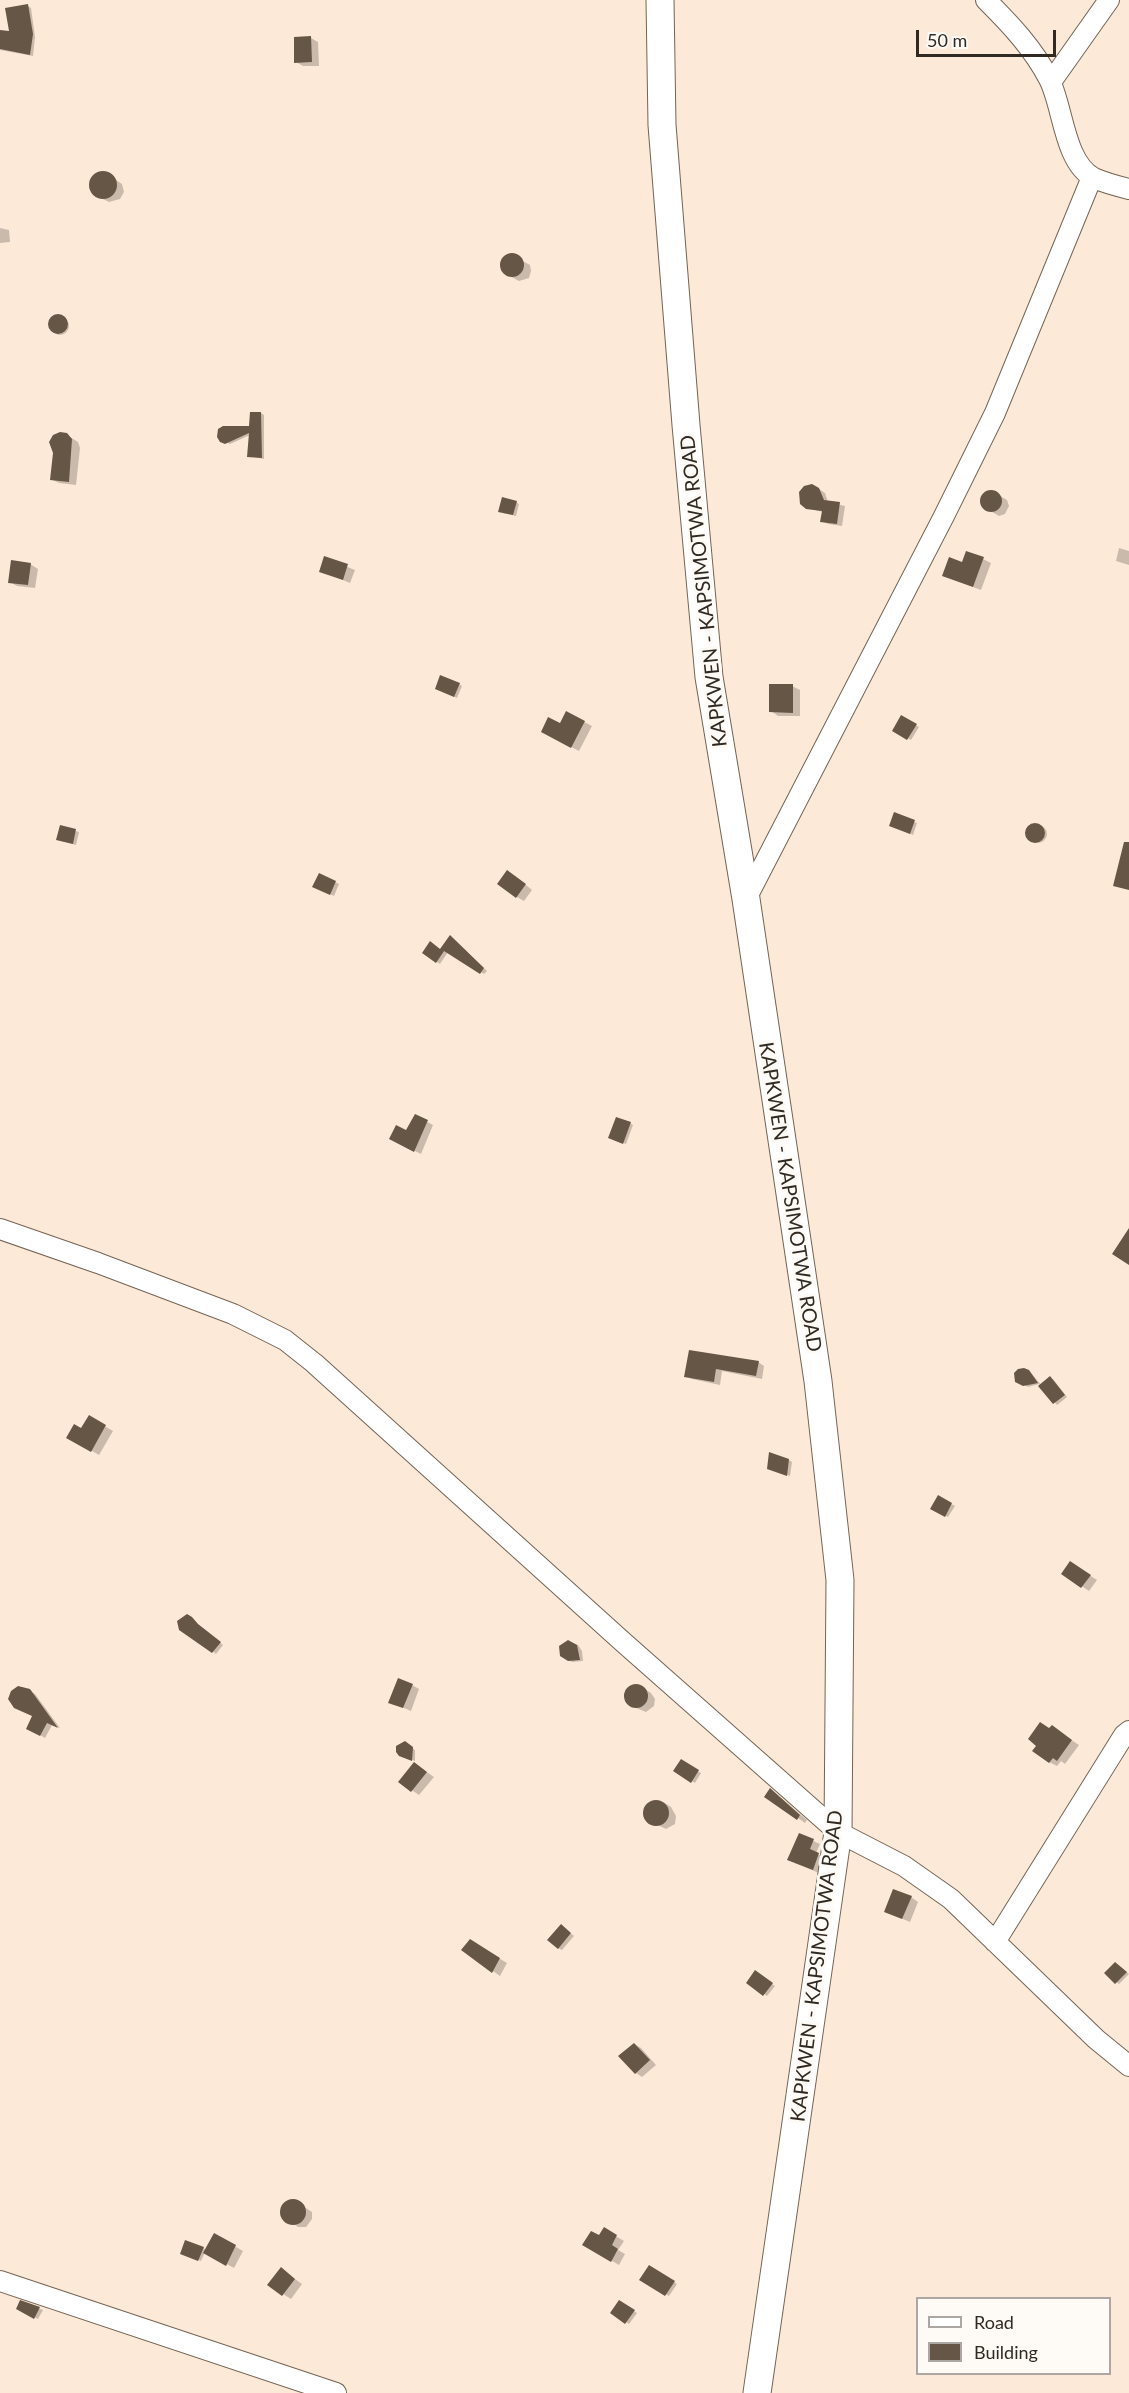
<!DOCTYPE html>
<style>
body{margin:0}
#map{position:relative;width:1129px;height:2393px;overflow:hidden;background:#fde9d7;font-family:Lato,sans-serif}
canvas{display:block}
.legend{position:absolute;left:916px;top:2297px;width:195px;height:78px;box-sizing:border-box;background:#fefaf6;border:2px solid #aca7a2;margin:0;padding:8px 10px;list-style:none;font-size:18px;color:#312a23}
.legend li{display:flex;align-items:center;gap:12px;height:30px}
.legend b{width:30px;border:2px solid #aca7a2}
.scale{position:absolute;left:916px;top:30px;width:140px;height:27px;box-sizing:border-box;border:3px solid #312a23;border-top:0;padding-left:8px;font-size:18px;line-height:21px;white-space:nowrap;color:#312a23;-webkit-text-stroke:4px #fefaf6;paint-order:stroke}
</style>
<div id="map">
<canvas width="1129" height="2393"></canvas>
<ul class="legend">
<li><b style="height:8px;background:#fff"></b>Road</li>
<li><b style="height:16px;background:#665646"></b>Building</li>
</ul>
<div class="scale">50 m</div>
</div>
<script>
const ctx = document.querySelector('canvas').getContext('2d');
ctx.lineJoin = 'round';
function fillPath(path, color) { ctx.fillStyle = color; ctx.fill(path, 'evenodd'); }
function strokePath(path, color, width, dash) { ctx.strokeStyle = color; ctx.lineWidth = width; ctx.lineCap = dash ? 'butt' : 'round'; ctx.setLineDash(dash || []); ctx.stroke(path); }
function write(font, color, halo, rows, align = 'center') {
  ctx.font = font + ' Lato,sans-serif'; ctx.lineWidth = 6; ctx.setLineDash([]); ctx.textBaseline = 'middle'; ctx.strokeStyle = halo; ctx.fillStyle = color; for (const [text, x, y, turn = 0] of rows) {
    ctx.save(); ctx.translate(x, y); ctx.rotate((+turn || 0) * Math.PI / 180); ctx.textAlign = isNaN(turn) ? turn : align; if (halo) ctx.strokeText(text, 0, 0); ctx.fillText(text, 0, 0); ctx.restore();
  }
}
const shadow = new Path2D(`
 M28 6 31 8 35 37 33 56 0 50V32L11 33Z
 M311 38 318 42 319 66H303L296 62Z
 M107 174 122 184 124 192 120 199 109 202 93 194 90 186 95 176Z
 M0 228 9 230 10 242 0 243Z
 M512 255 530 265 531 271 529 278 519 281 504 273 502 267 506 257Z
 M51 326a9 9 0 1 1 18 0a9 9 0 1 1-18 0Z
 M261 413 264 415V459L249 456 250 435 230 444 219 439 250 428Z
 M70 437 78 442 80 448 76 485 59 483 51 479Z
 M819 489 825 493 828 502 845 506 842 526 828 524 822 521 823 512 810 509Z
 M993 492 1007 500 1009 506 1005 514 999 516 982 506 981 500 984 495Z
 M516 502 519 504 516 516 503 513Z
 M1119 548 1129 551V565L1116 561Z
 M325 558 355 570 350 583 321 571Z
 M983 559 991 563 981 590 944 576 963 563Z
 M30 564 38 569 35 588 17 586 10 582Z
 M459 684 462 686 457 698 439 690Z
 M792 686 800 690V716H778L771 711Z
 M567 713 592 726 579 751 550 736 560 725Z
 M902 717 919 727 911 740 894 730Z
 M914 822 917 823 913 835 894 827Z
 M1029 834a9 9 0 1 1 18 0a9 9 0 1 1-18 0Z
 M61 827 79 832 76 845 61 841Z
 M320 875 339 884 334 896 314 887Z
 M515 876 532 890 524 901 517 897Z
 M453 939 487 971 484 974 448 952 440 964 424 953 441 950Z
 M416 1116 433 1125 421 1154 397 1142 407 1132Z
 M630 1123 633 1125 626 1144 613 1139Z
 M690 1351 758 1362 764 1366 762 1379 722 1371 720 1385 692 1379 686 1376Z
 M1024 1369 1032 1374 1041 1385 1050 1378 1053 1379 1067 1397 1057 1405 1039 1384 1028 1387 1017 1381Z
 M89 1417 113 1431 99 1455 68 1437 82 1430Z
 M789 1460 792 1462 790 1476 772 1470Z
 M938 1497 955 1506 948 1517 932 1508Z
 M1078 1568 1097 1580 1089 1591 1063 1574Z
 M189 1617 223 1645 216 1654 179 1621 182 1618Z
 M568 1641 578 1645 582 1651 583 1661 572 1662 567 1659Z
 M412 1685 419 1689 411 1711 390 1702Z
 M22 1687 35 1694 60 1728 52 1725 45 1738 28 1728 34 1716Z
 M632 1687 643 1688 651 1693 655 1699 654 1706 646 1712 631 1706 626 1700V1694Z
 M1050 1730 1059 1732 1079 1745 1065 1764 1061 1761 1057 1766 1049 1762Z
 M409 1745 415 1750V1761L404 1757Z
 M681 1761 701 1773 695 1783 675 1771Z
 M415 1764 434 1777 419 1795 400 1782Z
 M771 1790 807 1820 805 1823 798 1818Z
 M653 1801 663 1802 671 1807 676 1816 675 1824 666 1829 647 1820 644 1814 646 1806Z
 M800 1835 820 1844 816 1853 825 1858 819 1873 795 1863Z
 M911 1897 918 1902 910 1922 893 1915Z
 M564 1928 574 1936 562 1950 558 1948Z
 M470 1941 507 1963 500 1976 463 1950Z
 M1118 1965 1129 1974 1119 1984 1116 1982Z
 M755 1972 775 1986 767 1996 748 1983Z
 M634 2044 641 2048 656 2065 642 2077 636 2073Z
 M295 2201 312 2212V2219L306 2227H298L282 2215 283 2207 288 2202Z
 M604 2229 624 2241 618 2250 625 2254 619 2265 584 2244 600 2237Z
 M215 2235 243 2251 234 2268 205 2252 201 2261 185 2255 203 2248 207 2250Z
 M650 2267 677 2284 669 2296 642 2279Z
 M288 2274 302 2284 291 2299 283 2294Z
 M21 2302 43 2310 38 2319 18 2309Z
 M620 2302 637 2313 629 2324 626 2322Z`);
const building = new Path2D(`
 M28 4 33 34 30 55 0 49V30L9 31 5 8Z
 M311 36 312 62 294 63V37Z
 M89 185a14 14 0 1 1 28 0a14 14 0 1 1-28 0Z
 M500 265a12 12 0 1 1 24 0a12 12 0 1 1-24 0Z
 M48 324a10 10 0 1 1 20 0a10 10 0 1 1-20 0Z
 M250 412H261L262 458 247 457 249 433 225 444 220 442 217 437 218 429 223 426H249Z
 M60 432 67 433 72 439 69 482 50 480 53 453 49 442 53 435Z
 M812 484 819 488 824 500 840 502 837 524 820 522 822 511 806 509 800 504 799 492 804 486Z
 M980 501a11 11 0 1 1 22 0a11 11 0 1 1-22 0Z
 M502 497 517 501 513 515 498 512Z
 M966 551 984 557 973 587 942 576 949 557 962 562Z
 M324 556 348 564 343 580 319 572Z
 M11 560 31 563 28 585 8 583Z
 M440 675 460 683 454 697 435 689Z
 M769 684H793V713L769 712Z
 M566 711 585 721 571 748 541 732 548 717 560 723Z
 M901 715 917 724 907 740 892 731Z
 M894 812 915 820 910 834 889 826Z
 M1025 833a10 10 0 1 1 20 0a10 10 0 1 1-20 0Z
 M60 825 76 829 73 844 56 840Z
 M1124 842H1129V890L1113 886Z
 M507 870 526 884 516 898 497 884Z
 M319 873 336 881 330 895 312 887Z
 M450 935 484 968 480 974 444 951 436 963 422 953 430 941 440 949Z
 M415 1114 428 1120 414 1152 389 1139 396 1125 406 1130Z
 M616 1117 631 1122 623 1144 608 1138Z
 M1129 1228V1265L1112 1254Z
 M689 1350 759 1361 756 1376 716 1369 714 1382 684 1377Z
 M1024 1368 1029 1370 1038 1383 1023 1386 1015 1382 1014 1373 1018 1369Z
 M1050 1376 1065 1395 1053 1404 1038 1386Z
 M89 1415 106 1425 91 1452 66 1438 74 1424 81 1428Z
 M769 1452 789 1459 787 1476 767 1469Z
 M938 1495 952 1503 945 1517 930 1509Z
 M1070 1561 1091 1575 1081 1588 1061 1574Z
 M187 1614 192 1617 198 1624 221 1642 212 1653 179 1630 177 1621Z
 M568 1640 577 1645 580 1660 568 1661 560 1656 559 1646Z
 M398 1678 413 1684 403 1708 388 1703Z
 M624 1696a12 12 0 1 1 24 0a12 12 0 1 1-24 0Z
 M18 1686 30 1689 58 1728 47 1723 40 1736 26 1729 32 1716 14 1708 8 1699 11 1691Z
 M1040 1722 1049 1728 1052 1725 1072 1740 1057 1761 1053 1758 1049 1763 1032 1751 1036 1746 1028 1739Z
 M405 1741 413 1747 412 1761 399 1756 396 1752V1746Z
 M681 1759 699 1770 691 1783 673 1771Z
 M414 1762 427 1772 411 1792 398 1782Z
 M770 1788 800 1815 797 1820 764 1797Z
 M643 1813a13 13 0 1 1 26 0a13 13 0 1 1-26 0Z
 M799 1833 814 1839 810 1849 819 1853 813 1870 787 1860Z
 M893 1889 912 1896 902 1919 884 1912Z
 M561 1924 571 1933 558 1949 547 1940Z
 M470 1939 500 1958 492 1973 461 1950Z
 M1115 1962 1127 1972 1115 1984 1104 1973Z
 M755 1970 773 1983 763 1996 746 1983Z
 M634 2043 650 2060 635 2074 618 2056Z
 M280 2212a13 13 0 1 1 26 0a13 13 0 1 1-26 0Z
 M604 2227 617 2235 612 2245 618 2249 611 2262 582 2245 591 2231 599 2235Z
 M214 2233 236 2245 226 2266 203 2253Z
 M185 2240 204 2247 198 2261 180 2254Z
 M649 2265 675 2281 665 2296 639 2280Z
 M281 2267 295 2279 282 2296 267 2285Z
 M20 2300 40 2307 34 2319 16 2309Z
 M619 2300 635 2310 625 2324 610 2313Z`);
const street = new Path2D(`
 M986 0C1010 24 1033 48 1049 79 1063 105 1064 163 1094 178 1105 183 1117 186 1129 189
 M1051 82 1109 0
 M746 899 944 516 995 413 1092 177
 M0 1229 98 1263 233 1314 285 1340 314 1363 623 1642 838 1832 904 1866 951 1899 1096 2039 1129 2066
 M995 1942 1124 1735 1129 1731
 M0 2281 336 2393`);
const secondary = new Path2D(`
 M660 0 662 125 686 425 709 677 746 899 818 1381 840 1580 838 1832 757 2393`);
const streetNames = [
 ["KAPKWEN - KAPSIMOTWA ROAD",704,591,-96],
 ["KAPKWEN - KAPSIMOTWA ROAD",790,1197,81],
 ["KAPKWEN - KAPSIMOTWA ROAD",817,1966,-83]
];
fillPath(shadow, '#0003');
fillPath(building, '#665646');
strokePath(street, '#756454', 22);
strokePath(secondary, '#756454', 29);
strokePath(street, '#fff', 20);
strokePath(secondary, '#fff', 27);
write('20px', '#312a23', '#fefaf6', streetNames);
</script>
